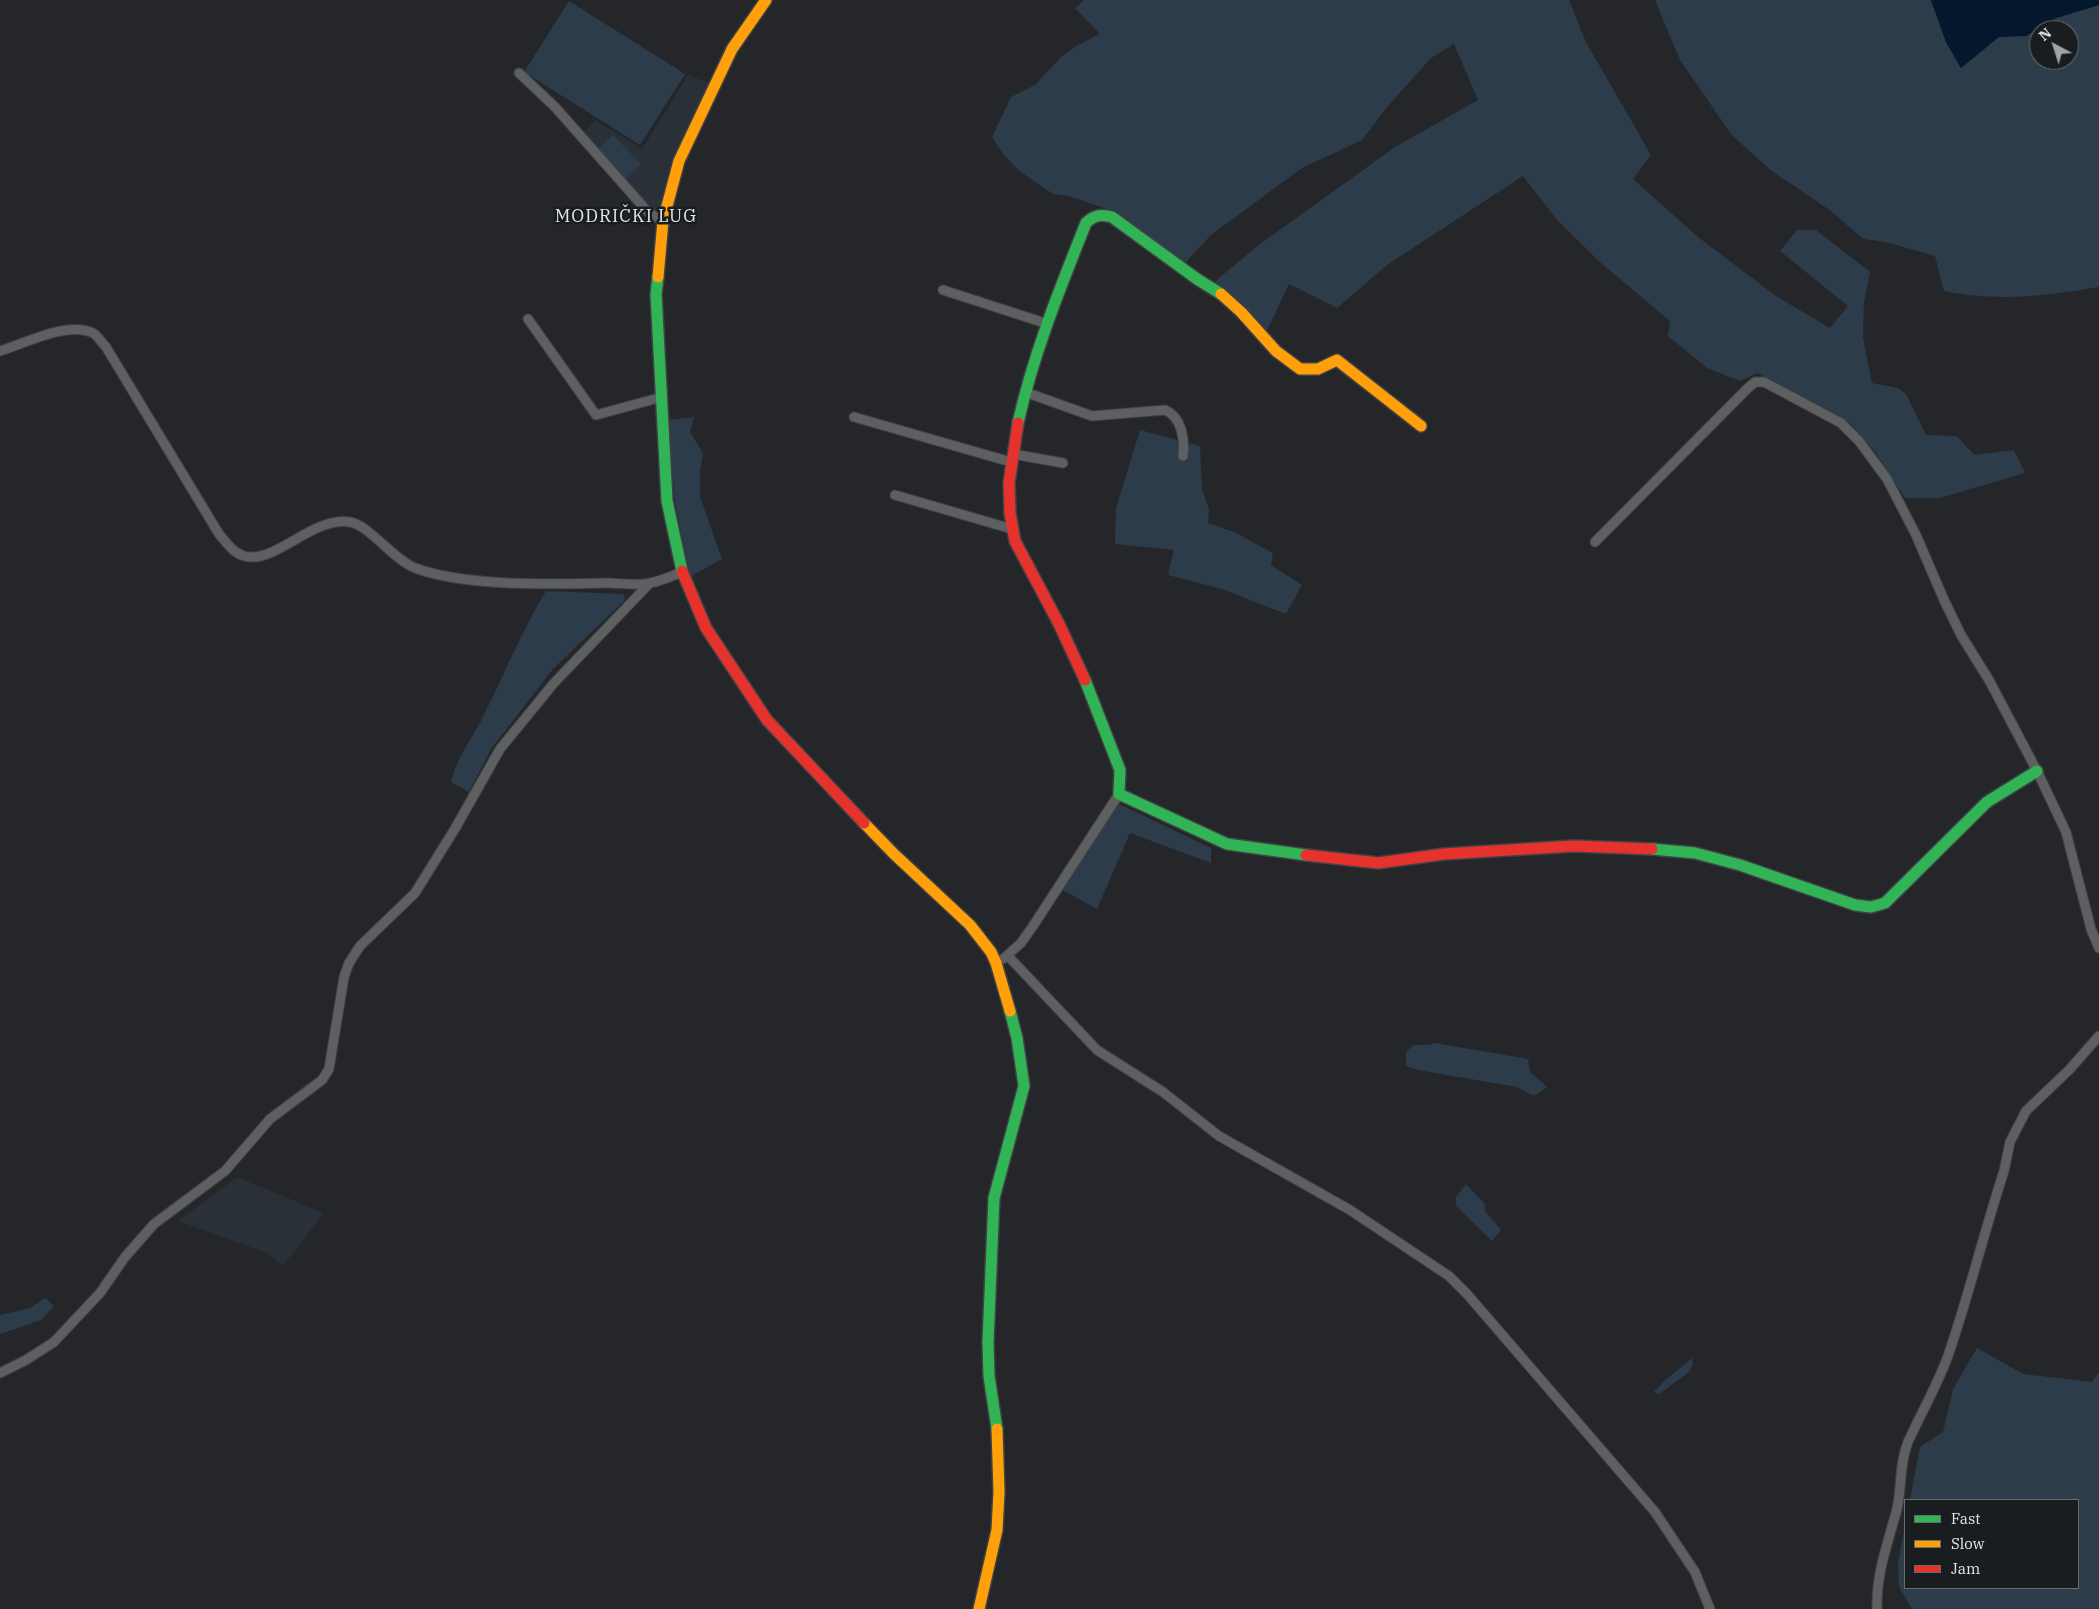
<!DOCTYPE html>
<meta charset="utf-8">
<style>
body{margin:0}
#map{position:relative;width:2099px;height:1609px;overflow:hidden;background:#242629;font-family:"IBM Plex Serif",serif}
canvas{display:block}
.legend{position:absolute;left:1904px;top:1499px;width:175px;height:90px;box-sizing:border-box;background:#1a1d20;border:1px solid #6a6d70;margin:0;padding:6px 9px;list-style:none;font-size:15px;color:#e3e6e8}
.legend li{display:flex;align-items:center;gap:10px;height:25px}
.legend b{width:25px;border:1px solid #6a6d70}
.north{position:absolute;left:2029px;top:20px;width:50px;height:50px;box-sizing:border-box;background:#1a1d20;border:1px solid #6a6d70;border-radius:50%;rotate:320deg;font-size:14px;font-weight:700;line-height:20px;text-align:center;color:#e3e6e8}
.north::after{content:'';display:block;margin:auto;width:18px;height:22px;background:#a0a3a5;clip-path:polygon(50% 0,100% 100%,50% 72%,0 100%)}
</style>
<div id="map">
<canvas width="2099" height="1609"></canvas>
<ul class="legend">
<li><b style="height:6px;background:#30b455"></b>Fast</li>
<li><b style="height:6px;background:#ff9f0a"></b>Slow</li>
<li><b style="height:6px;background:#e5322d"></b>Jam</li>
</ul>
<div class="north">N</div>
</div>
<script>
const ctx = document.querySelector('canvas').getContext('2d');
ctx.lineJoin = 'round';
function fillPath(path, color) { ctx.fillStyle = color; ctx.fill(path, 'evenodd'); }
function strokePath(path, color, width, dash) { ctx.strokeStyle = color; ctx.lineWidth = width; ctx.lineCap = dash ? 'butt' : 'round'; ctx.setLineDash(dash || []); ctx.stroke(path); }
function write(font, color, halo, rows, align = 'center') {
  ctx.font = font + ' "IBM Plex Serif",serif'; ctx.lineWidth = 5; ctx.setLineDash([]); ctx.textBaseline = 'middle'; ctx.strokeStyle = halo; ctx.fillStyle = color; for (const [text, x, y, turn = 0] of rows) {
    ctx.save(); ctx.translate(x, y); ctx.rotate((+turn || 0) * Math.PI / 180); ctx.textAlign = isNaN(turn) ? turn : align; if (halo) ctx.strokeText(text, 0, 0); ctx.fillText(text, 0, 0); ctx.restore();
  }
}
const built = new Path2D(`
 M688 75 709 83 675 164 660 214 650 209 582 134 595 120 642 149Z
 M237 1177 324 1213 283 1266 267 1253 178 1221Z`);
const green = new Path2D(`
 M1084 0H1569L1586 42 1651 155 1633 179 1698 237 1776 296 1830 328 1848 306 1780 251 1797 230H1816L1870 272 1864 302 1863 338 1872 383 1898 388 1906 394 1926 435 1957 436 1974 455 2014 450 2025 473 1940 498H1905L1876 453 1850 423 1758 373 1740 381 1707 368 1668 336 1670 321 1601 263 1558 221 1523 176 1387 265 1337 308 1289 284 1264 337 1214 282 1260 244 1395 147 1478 100 1454 44 1431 58 1388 106 1362 140 1302 168 1211 235 1185 263 1115 212 1069 196 1053 194 1018 170 1004 155 992 137 1011 97 1035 85 1062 56 1076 46 1100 34 1075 8Z
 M1655 0H1931L1946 42 1961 68 1999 36H2026L2056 18 2099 5V287C2042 296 2002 302 1944 291L1935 256 1886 242 1863 239 1831 211 1769 169 1731 134 1680 60ZM2039 30H2069V60H2039Z
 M569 1 685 74 640 145 524 72Z
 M613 135 641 164 626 179 598 149Z
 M694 417 690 432 703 453 700 472V497L722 559 690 577 675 501 668 420Z
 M1140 430 1200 446 1202 489 1209 509 1208 523 1234 532 1273 553 1271 565 1302 585 1286 614 1222 589 1168 575 1174 550 1115 544 1116 508Z
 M546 591 624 594 625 600 553 669 491 749 469 792 451 782C458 756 469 743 481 721 503 677 521 632 546 591Z
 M1119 804 1211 848V863L1130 833 1097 909 1057 887 1109 818 1114 807Z
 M1435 1043 1528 1059 1530 1072 1547 1087 1534 1096 1517 1087 1418 1070 1406 1066V1052L1413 1045H1428Z
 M1466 1184 1485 1204V1211L1501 1230 1492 1241 1456 1206V1197Z
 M45 1298 54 1306 41 1320 0 1334V1315L30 1308Z
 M1977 1348 2023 1374 2092 1382 2099 1372V1609H1912L1899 1587 1898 1564 1905 1525V1588H2078V1500H1910L1920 1447 1943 1432 1953 1389Z
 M1692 1358 1693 1364 1688 1373 1659 1394 1654 1392 1662 1383Z`);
const water = new Path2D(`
 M1931 0H2099V5L2056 18 2026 36 1999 37 1961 68 1946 42Z`);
const street = new Path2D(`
 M519 73 555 107 648 212 663 221
 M943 290 1048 324
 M528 319 596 415 662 397
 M0 351C26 343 67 321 93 333 98 336 102 343 106 347L219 534C226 542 233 553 244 556 275 565 312 516 350 522 369 525 394 560 415 568 466 587 553 584 608 583 620 583 639 586 650 583 661 581 672 576 682 572
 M1025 392 1092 416 1165 410C1182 417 1185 440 1183 456
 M854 417 1011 462
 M1013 454 1063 463
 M895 495 1012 529
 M1595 542 1748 388 1755 382H1764L1841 423 1859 441 1887 479 1916 535 1944 600 1961 635 1989 680 2037 771 2066 832 2091 929 2099 948
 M1008 956 1097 1050 1163 1092 1219 1136 1350 1210 1449 1276 1467 1294 1655 1512 1695 1572 1710 1609
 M1003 959 1021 943 1033 926 1119 794
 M0 1373 26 1360 54 1342 100 1293 125 1257 154 1224 225 1171 270 1119 322 1080 329 1069 344 977 349 963 360 946 415 893 456 827 500 749 554 683 649 584
 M1877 1609C1876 1573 1888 1543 1897 1509 1902 1487 1899 1464 1908 1442 1921 1413 1937 1386 1948 1356 1969 1295 1984 1232 2004 1171L2010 1142 2026 1111 2069 1070 2099 1036`);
const fast = new Path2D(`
 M658 277 656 294 667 501 682 571
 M1018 423C1033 355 1060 288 1086 223 1094 215 1101 214 1112 217L1197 279 1221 294
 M1085 680 1120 770 1119 794 1227 844 1306 855
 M1652 849 1695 853 1740 865 1855 905 1871 907 1885 903 1987 802 2037 771
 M997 1429 989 1376 988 1342 994 1198 1024 1086 1017 1038 1010 1011`);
const slow = new Path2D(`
 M658 277 663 221 679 161 732 49 766 0
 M1221 294 1241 312 1276 351 1300 369H1318L1337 360 1421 426
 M864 823 894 854 970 925 991 952 996 963 1010 1011
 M979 1609 997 1530 999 1492 997 1429`);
const jam = new Path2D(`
 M1018 423 1009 483 1010 513 1015 541 1059 624 1085 680
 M682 571 706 628 767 720 864 823
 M1306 855 1378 863 1444 854 1574 846 1652 849`);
const quarterNames = [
 ["MODRIČKI LUG",626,217]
];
fillPath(built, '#293037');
fillPath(green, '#2d3c4a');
fillPath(water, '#03172d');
strokePath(street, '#414244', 11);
strokePath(fast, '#414244', 14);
strokePath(slow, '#414244', 14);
strokePath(jam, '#414244', 14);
strokePath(street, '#5e5f60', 9);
strokePath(fast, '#30b455', 11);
strokePath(slow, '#ff9f0a', 11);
strokePath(jam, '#e5322d', 11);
ctx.letterSpacing = '1px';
write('18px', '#e3e6e8', '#1a1d20', quarterNames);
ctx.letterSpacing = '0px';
</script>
